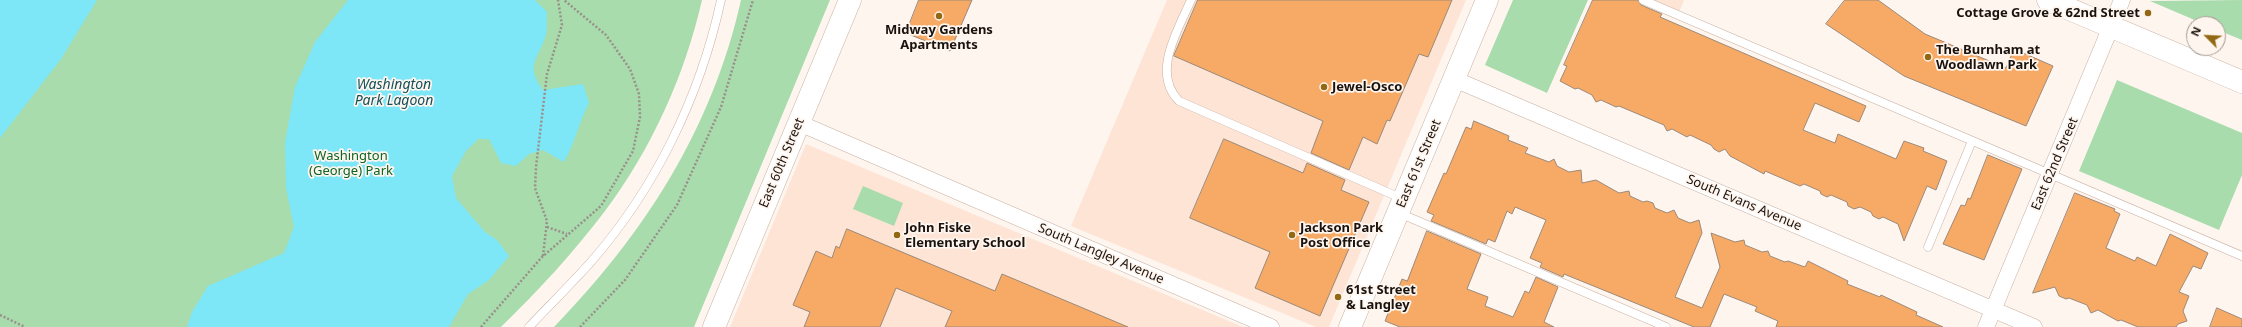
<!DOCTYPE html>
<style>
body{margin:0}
#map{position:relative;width:2242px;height:327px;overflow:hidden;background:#fff5ef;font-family:"Noto Sans",sans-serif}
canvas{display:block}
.north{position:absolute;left:2186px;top:16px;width:40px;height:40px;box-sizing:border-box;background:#fff5ef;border:1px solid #a39a95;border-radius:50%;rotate:294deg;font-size:11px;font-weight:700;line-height:16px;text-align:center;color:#1a120d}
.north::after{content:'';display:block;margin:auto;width:14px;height:18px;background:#926812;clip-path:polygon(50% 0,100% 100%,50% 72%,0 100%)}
</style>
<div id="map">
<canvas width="2242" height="327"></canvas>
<div class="north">N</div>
</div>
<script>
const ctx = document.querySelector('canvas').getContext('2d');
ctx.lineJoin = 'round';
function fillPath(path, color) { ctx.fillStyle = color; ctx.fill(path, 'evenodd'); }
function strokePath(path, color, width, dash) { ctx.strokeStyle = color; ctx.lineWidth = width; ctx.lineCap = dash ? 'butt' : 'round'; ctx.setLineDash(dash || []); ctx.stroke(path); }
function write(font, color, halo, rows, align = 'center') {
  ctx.font = font + ' "Noto Sans",sans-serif'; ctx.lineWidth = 3.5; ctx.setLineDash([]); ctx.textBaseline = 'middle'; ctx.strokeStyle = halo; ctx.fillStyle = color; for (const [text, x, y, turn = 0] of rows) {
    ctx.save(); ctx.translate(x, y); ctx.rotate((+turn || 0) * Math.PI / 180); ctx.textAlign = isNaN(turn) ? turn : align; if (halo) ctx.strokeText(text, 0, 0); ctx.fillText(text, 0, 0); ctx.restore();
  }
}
const built = new Path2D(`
 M1167 0H1466L1329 327H1316L1071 226Z
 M1643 0H1684L1678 15Z
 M806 144 1243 327H730Z`);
const green = new Path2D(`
 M0 0H702C685 75 651 150 605 211 574 252 538 291 501 327H0Z
 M741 0H830L694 327H554C645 233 712 129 741 0Z
 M1513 0H1588L1547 93 1485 65Z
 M2242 0V40L2218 30V24H2204L2150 1Z
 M2117 80 2242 133V175L2219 230 2079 171Z
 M863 186 903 203 894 226 853 209Z`);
const water = new Path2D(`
 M0 0H97L61 59 0 138Z
 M348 0H535L547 12C546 20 548 30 545 38 537 61 525 65 543 90L583 84 589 103C579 122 575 143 564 162L543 150 529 154 516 166 501 163 489 139H478L466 151 452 176 456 198 485 232 497 240 509 256 489 280 468 294 449 327H187L192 312 208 286 284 253 294 227 286 188 285 143 295 87 315 42Z`);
const building = new Path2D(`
 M919 0H972L950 51 906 33Z
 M1198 0H1452L1428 57 1419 54 1390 121 1387 120 1377 144 1363 137 1349 170 1311 153 1323 121 1174 56Z
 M1593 0H1638L1641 5 1662 14 1660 17 1866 106 1859 122 1815 103 1803 130 1835 143 1838 134 1896 159 1904 141 1924 148 1923 151 1947 161 1936 190 1927 186 1904 241 1898 224 1883 217 1879 219 1873 216 1871 212 1860 207 1854 209 1848 206 1847 202 1831 195 1827 197 1821 194 1820 191 1804 184 1800 186 1765 171 1764 174 1730 156 1725 149 1719 152 1714 149 1711 145 1690 135 1687 137 1672 129 1667 131 1664 125 1619 106 1616 107 1601 100 1596 102 1592 95 1578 88 1575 89 1560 81 1567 66 1564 65Z
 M1845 0H1878L1925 34 2006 68 2014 49 2053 66 2026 126 1904 76 1826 24Z
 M1474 121 1509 136 1508 140 1528 148 1525 153 1549 162 1554 159 1557 166 1569 172 1581 170 1582 183 1596 180 1619 193 1629 191 1630 196 1643 202 1647 201 1653 203 1655 208 1667 213 1674 210 1678 218 1690 223 1699 220 1702 233 1675 297 1702 308 1720 267 1711 233 1735 242 1744 240 1745 245 1762 252 1768 251 1770 256 1785 262 1788 261 1805 267 1808 261 1848 281 1847 284 1880 297 1881 295 1917 312 1916 315 1943 327H1776L1778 321 1755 311 1757 307 1724 294 1710 327H1694L1596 287 1564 274 1563 277 1540 267 1542 263 1530 258 1546 220 1515 207 1512 214 1507 211 1495 242 1488 239 1486 244 1431 221 1434 215 1427 212 1444 173 1446 174 1466 127 1471 129Z
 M1224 139 1303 173 1307 163 1345 180 1341 190 1369 202 1320 316 1255 288 1270 252 1190 218Z
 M1988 155 2022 169 1984 260 1943 244 1961 205 1965 206 1968 198 1970 199Z
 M2075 193 2115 209 2114 211 2120 214 2106 248 2135 261 2137 257 2156 266 2170 234 2208 253 2201 269 2193 266 2179 292 2189 296 2183 311 2187 321 2178 324 2176 327H2138L2121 320 2118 321 2098 310 2091 313 2087 305 2069 298 2066 299 2059 296 2055 287 2033 293Z
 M847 229 995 291 1002 274 1128 327H945L952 311 896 288 880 327H804L810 312 793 305 816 251 832 258 836 246 839 248Z
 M1427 231 1481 254 1467 289 1488 297 1485 306 1513 317 1525 291 1529 293 1536 277 1558 287 1544 322 1554 327H1400L1385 321 1402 279 1407 281Z
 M2217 308 2242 319V327H2210Z`);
const path = new Path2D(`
 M547 227 567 234
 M543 256 547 221 535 188 536 167 547 74 562 25 558 0
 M0 315 25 327
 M481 327 542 257 601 206 633 151 640 117 639 94 630 69 606 35 564 0
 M580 327 625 280 677 205 721 107 753 0`);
const lane = new Path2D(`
 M1191 0C1178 30 1151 73 1179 101L1403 199
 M1643 0 2242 256
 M1399 213 1666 327
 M1928 247 1972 141
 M529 327C549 306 570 285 590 263 655 189 700 97 721 0`);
const street = new Path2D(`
 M1454 79 2034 327
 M799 123 1271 327
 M1986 327 2122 0`);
const secondary = new Path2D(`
 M2048 0 2242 82
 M714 327 850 0
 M1350 327 1487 0`);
const markers = [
 [2148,13,4,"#926812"],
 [939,16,4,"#926812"],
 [1928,57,4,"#926812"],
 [1324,87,4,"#926812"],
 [897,235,4,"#926812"],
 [1292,235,4,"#926812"],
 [1338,297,4,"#926812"]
];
const poiNames = [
 ["Cottage Grove & 62nd Street",2140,13,"right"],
 ["Midway Gardens",939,30,"center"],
 ["Apartments",939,45,"center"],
 ["The Burnham at",1936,50],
 ["Woodlawn Park",1936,65],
 ["Jewel-Osco",1332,87],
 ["John Fiske",905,228],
 ["Elementary School",905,243],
 ["Jackson Park",1300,228],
 ["Post Office",1300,243],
 ["61st Street",1346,290],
 ["& Langley",1346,305]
];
const parkNames = [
 ["Washington",351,156],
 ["(George) Park",351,171]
];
const streetNames = [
 ["East 60th Street",782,163,-67],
 ["East 61st Street",1419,164,-67],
 ["East 62nd Street",2055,164,-67],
 ["South Evans Avenue",1744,203,23],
 ["South Langley Avenue",1101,254,23]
];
const waterNames = [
 ["Washington",394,85],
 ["Park Lagoon",394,101]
];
fillPath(built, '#fde4d5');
fillPath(green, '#a8dcad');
fillPath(water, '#7de6f7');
fillPath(building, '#f7aa65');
strokePath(building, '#9c8979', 1);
strokePath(lane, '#c8b1a3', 9);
strokePath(street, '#c8b1a3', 17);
strokePath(secondary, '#c8b1a3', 23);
strokePath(path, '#99908a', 2.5, [2, 2]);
strokePath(lane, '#fff', 8);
strokePath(street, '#fff', 16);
strokePath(secondary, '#fff', 22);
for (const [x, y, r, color] of markers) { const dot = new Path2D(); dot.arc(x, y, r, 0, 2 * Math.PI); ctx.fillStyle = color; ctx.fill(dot); strokePath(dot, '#fff5ef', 1.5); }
write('bold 13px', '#1a120d', '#fff5ef', poiNames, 'left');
write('13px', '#0d6424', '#fff5ef', parkNames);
write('13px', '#1a120d', '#fff5ef', streetNames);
write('italic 14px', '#12515a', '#fff5ef', waterNames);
</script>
